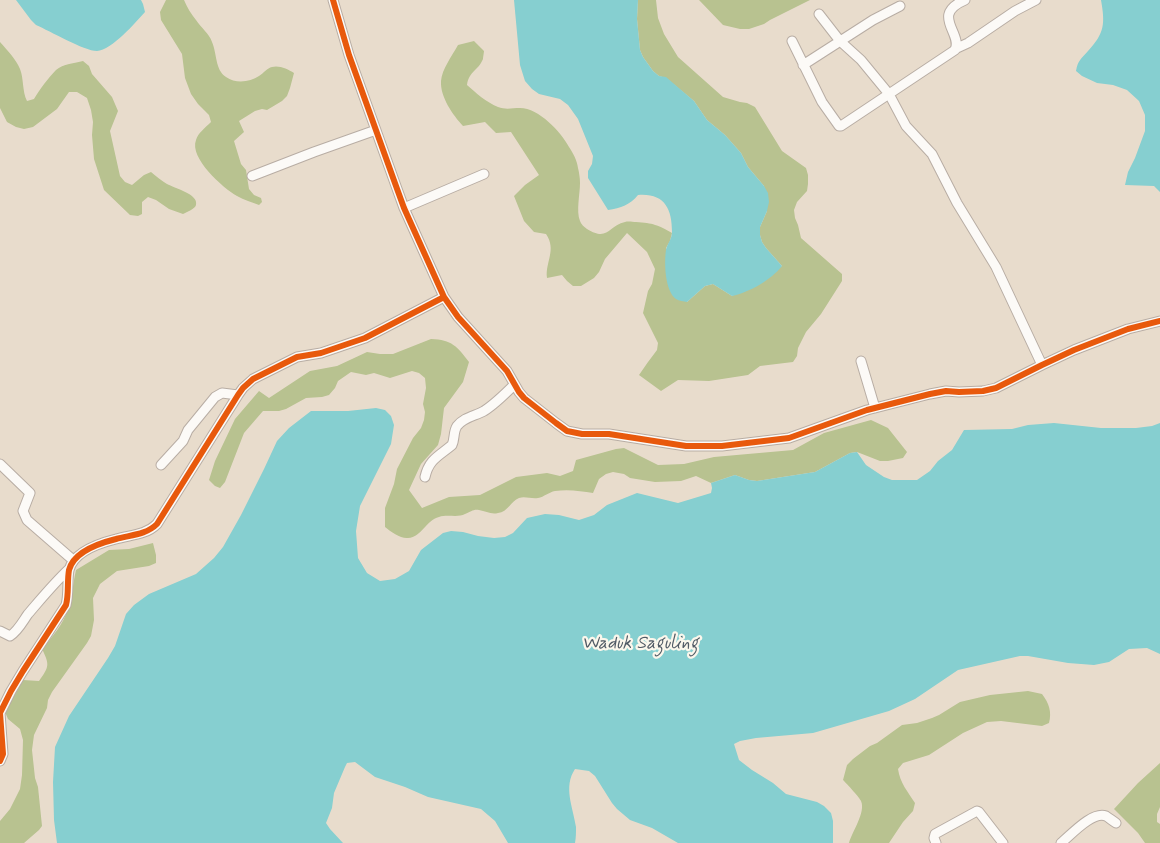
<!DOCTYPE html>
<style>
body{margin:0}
canvas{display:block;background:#e8dccc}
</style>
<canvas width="1160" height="843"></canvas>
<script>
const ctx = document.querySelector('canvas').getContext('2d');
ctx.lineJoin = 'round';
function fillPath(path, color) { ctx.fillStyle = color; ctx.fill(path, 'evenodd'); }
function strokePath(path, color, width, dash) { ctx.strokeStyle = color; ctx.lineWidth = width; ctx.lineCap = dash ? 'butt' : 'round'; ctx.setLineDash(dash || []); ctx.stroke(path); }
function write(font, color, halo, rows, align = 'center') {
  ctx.font = font + ' Mynerve,sans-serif'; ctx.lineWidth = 4.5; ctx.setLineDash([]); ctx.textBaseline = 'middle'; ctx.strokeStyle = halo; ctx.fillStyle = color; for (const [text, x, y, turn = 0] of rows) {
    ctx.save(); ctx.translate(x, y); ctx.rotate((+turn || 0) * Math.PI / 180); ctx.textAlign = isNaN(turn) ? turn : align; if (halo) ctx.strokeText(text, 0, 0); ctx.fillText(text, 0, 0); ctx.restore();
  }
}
const forest = new Path2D(`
 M166 0H184C187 7 191 14 196 20 201 28 209 33 212 42 217 53 215 70 226 77 236 84 250 82 259 76 264 73 267 68 272 67 279 65 288 69 294 73L290 88 287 96 282 101 267 110 262 109 255 111 239 121 244 132 234 141 241 164 246 170 249 189 254 195 261 198 262 202 259 205C252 202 244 200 237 196 223 188 189 158 196 140 198 133 205 128 211 122L209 115 198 104 191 94 185 78 182 54 161 20 160 12Z
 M638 0H656L658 18 664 34 678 57 723 97 740 102 747 103 755 107 782 151 806 168 808 175V184L807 191 797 202 794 210 795 218 798 225 801 238 842 274V281L821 314 806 332 798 348 797 356 793 362 760 366 748 375 709 381 678 380 661 391 639 375 648 362 657 350 658 343 643 313 648 291 652 284 655 269 647 252 627 233 605 259 599 272 594 278 581 286H573L567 281 562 275 547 278C545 262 557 250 546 234L534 232 524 221 514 196 525 185 539 175 511 132 496 133 485 122 463 126C453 115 440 97 441 81 442 69 452 56 458 45L474 41 484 51C484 52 483 58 483 59 478 71 469 71 467 85 476 93 486 102 498 107 506 110 512 108 520 108 539 108 561 132 569 147 573 153 577 160 578 168 579 172 580 178 580 183 580 194 576 211 580 221 581 224 584 227 587 229 608 242 608 226 625 222 628 221 633 222 636 222 653 223 658 225 672 233L670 241 666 248 687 302 705 286 713 284 732 296 782 266 766 248 762 242 760 235V227L767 211 764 186 748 167 741 153 725 135 707 120 694 101 666 78 659 76 653 71 643 57 640 50 637 19Z
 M699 0H810L770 20 764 24 749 29H740L723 25Z
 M0 42C7 50 16 59 20 69 24 79 22 91 27 101L34 99C39 90 49 77 56 70 63 64 75 63 83 61L89 66 92 74 112 97 118 111 110 131 120 176 125 182 132 185 144 175 151 172C156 176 162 181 167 184 174 188 199 194 196 205 195 209 187 212 183 214L169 209 156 200 148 197 142 202V214L138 216 130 215 104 190 94 159 92 135 93 122 91 110 87 98 77 92H69L57 109 33 127 24 129 16 127 7 122 0 108Z
 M431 339C452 340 457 346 469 362L463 382 444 408 441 434 438 445 421 464 409 490 422 508 449 497 480 495 516 477 547 473 560 476 573 471 576 460 616 449 624 448 658 465 684 464 714 457 793 450 824 433 871 420 888 428 907 452 903 458 888 461H880L857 452 850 453 815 472 757 481 749 480 735 475 711 483 696 476 681 481 655 482 630 478 624 474 613 472 606 474 599 479 593 493C581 491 568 489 555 491 549 492 544 497 538 498 531 499 525 496 519 498 511 501 508 512 498 513 491 515 486 511 479 510 473 509 471 512 465 514 458 518 447 514 439 517 426 520 422 537 408 538 401 539 391 532 385 527V508L394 484 397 469 413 438 421 428 424 420 425 412 423 404 426 388 425 378 419 373 412 371 390 378 374 373 366 375 351 372 338 381 335 388 329 395 322 397 306 398 286 409 279 411H263L244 433 225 482 220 488 215 486 209 480 215 461 235 419 259 391 269 398 310 371 337 366 367 352 380 354H393Z
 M153 543 156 555V563L149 566 117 571 100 584 93 598 94 620 91 636 87 643 52 692 48 700 47 708 34 735 32 750 35 778 38 787 42 826 39 830 24 843H0V821L10 809 20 789 22 775 23 740 20 729 8 719 5 712 23 680 39 681C49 667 50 665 42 649 52 637 63 625 68 609 72 597 73 583 76 570L109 550 129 549Z
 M1028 691 1042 694C1049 703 1052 712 1049 723L1042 726 1001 721 987 722 963 733 929 755 903 763 898 769C900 783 908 792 915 803L913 811 903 822 889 843H849C852 832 866 812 861 801 860 798 847 784 843 780L847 765 853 759 870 746 877 743 902 725 917 723 932 718 939 715 960 702 990 695Z
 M1160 763V807L1157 814V822L1160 824V843H1145L1138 833 1114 809 1138 783Z`);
const water = new Path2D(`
 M16 0H141L143 4 145 12C135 23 112 50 97 51 84 51 50 31 36 25L31 20Z
 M514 0H638L637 19 640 50 643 57 653 71 659 76 666 77 694 101 707 120 725 135 741 153 748 167 764 186 768 193 769 202 767 211 760 227V235L762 242 766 248 782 266C771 280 750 292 732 296L713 284 705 286 687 302C684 301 679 301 676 299 665 291 664 263 666 250 667 244 672 239 672 232 672 208 664 193 638 195 630 205 621 208 608 210L588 178V171L592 164 593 156 578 119 568 105 560 99 539 94 532 89 525 81 520 65Z
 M1101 0H1160V192L1154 186 1125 185 1128 172 1135 158 1145 131V115L1139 101 1127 90 1113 85 1097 83 1082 76 1076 71C1078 60 1081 59 1088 51 1105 33 1105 23 1101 0Z
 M376 408 385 410 391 416 394 425 391 444 360 506 356 531 358 558 367 573 380 581 395 579 409 571 421 550 443 533 451 531 463 532 478 536 494 538 505 537 513 533 527 518 545 514 559 515 579 520 594 515 607 505 637 493 678 503 711 493 712 488 711 483 735 475 749 480 757 481 815 472 850 453 857 452 866 465 884 477 892 480H917L930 471 938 461 952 450 964 430 1012 429 1028 425 1054 423 1101 428H1136L1152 426 1160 423V654L1147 648 1129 649 1109 662 1094 665 1068 663 1028 656H1020L958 670 915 699 889 711 813 733 756 738 740 741 734 744 739 760 752 770 773 783 786 794 817 802 824 806 831 813 833 821V843H678L652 828 630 820 617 809 612 803 595 776 589 771 575 769C563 787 573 807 576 827 576 832 576 838 575 843H508L495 821 481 809 428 797 405 787 375 777 355 762 347 763 345 767 334 793 332 808 326 823 330 829 343 843H57L54 820 53 782 55 747 69 716 108 658 115 646 126 614 134 605 149 594 196 574 214 558 223 547 241 515 264 469 277 441 289 428 311 411H348Z`);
const street = new Path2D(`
 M333 0 349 55 396 186 404 208 444 297 458 317 507 371 519 392 524 398 556 423 567 431 582 434H609L686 446H722L789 438 867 410 930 394 946 391 959 392 983 391 996 388 1042 365 1074 350 1128 329 1160 321
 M965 0C930 15 963 33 955 50L889 94 906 126 932 154 957 203 996 267 1042 365
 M792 41 822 102 839 126H841L889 94 861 60 840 41 819 14
 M955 49 968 43 1015 11 1036 0
 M803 65 873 20 900 6
 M252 176 314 152 376 130
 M404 208 484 174
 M861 361 875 408
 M0 464 30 493 23 511 27 520 73 560
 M161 465 183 441 188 430 215 397 222 393 238 395
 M425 477C429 459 439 456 452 445 455 439 453 432 457 426 464 417 475 416 484 411 495 404 505 394 514 385
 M0 631 10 636C18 631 23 621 28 614 41 599 54 583 69 569
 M0 761 3 754 0 713 11 691 23 671 66 605C69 594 67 581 69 570 74 551 100 543 116 539 130 535 146 535 157 524L238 395 243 388 253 379 297 357 321 353 365 338 444 297
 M936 843 934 838 935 834 977 811 979 812 1003 843
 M1061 843C1071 835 1092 811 1106 816 1109 818 1113 821 1116 823`);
const cycleway = new Path2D(`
 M333 0 349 55 396 186 404 208 444 297 458 317 507 371 519 392 524 398 556 423 567 431 582 434H609L686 446H722L789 438 867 410 930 394 946 391 959 392 983 391 996 388 1042 365 1074 350 1128 329 1160 321
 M0 761 3 754 0 713 11 691 23 671 66 605C69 594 67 581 69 570 74 551 100 543 116 539 130 535 146 535 157 524L238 395 243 388 253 379 297 357 321 353 365 338 444 297`);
const waterNames = [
 ["Waduk Saguling",640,644]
];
fillPath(forest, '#b8c290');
fillPath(water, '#86cfd0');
strokePath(street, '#b8ada4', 11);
strokePath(street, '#fcfaf7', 9);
strokePath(cycleway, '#e8590c', 6);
write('italic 18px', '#505a65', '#fbf7ec', waterNames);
</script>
